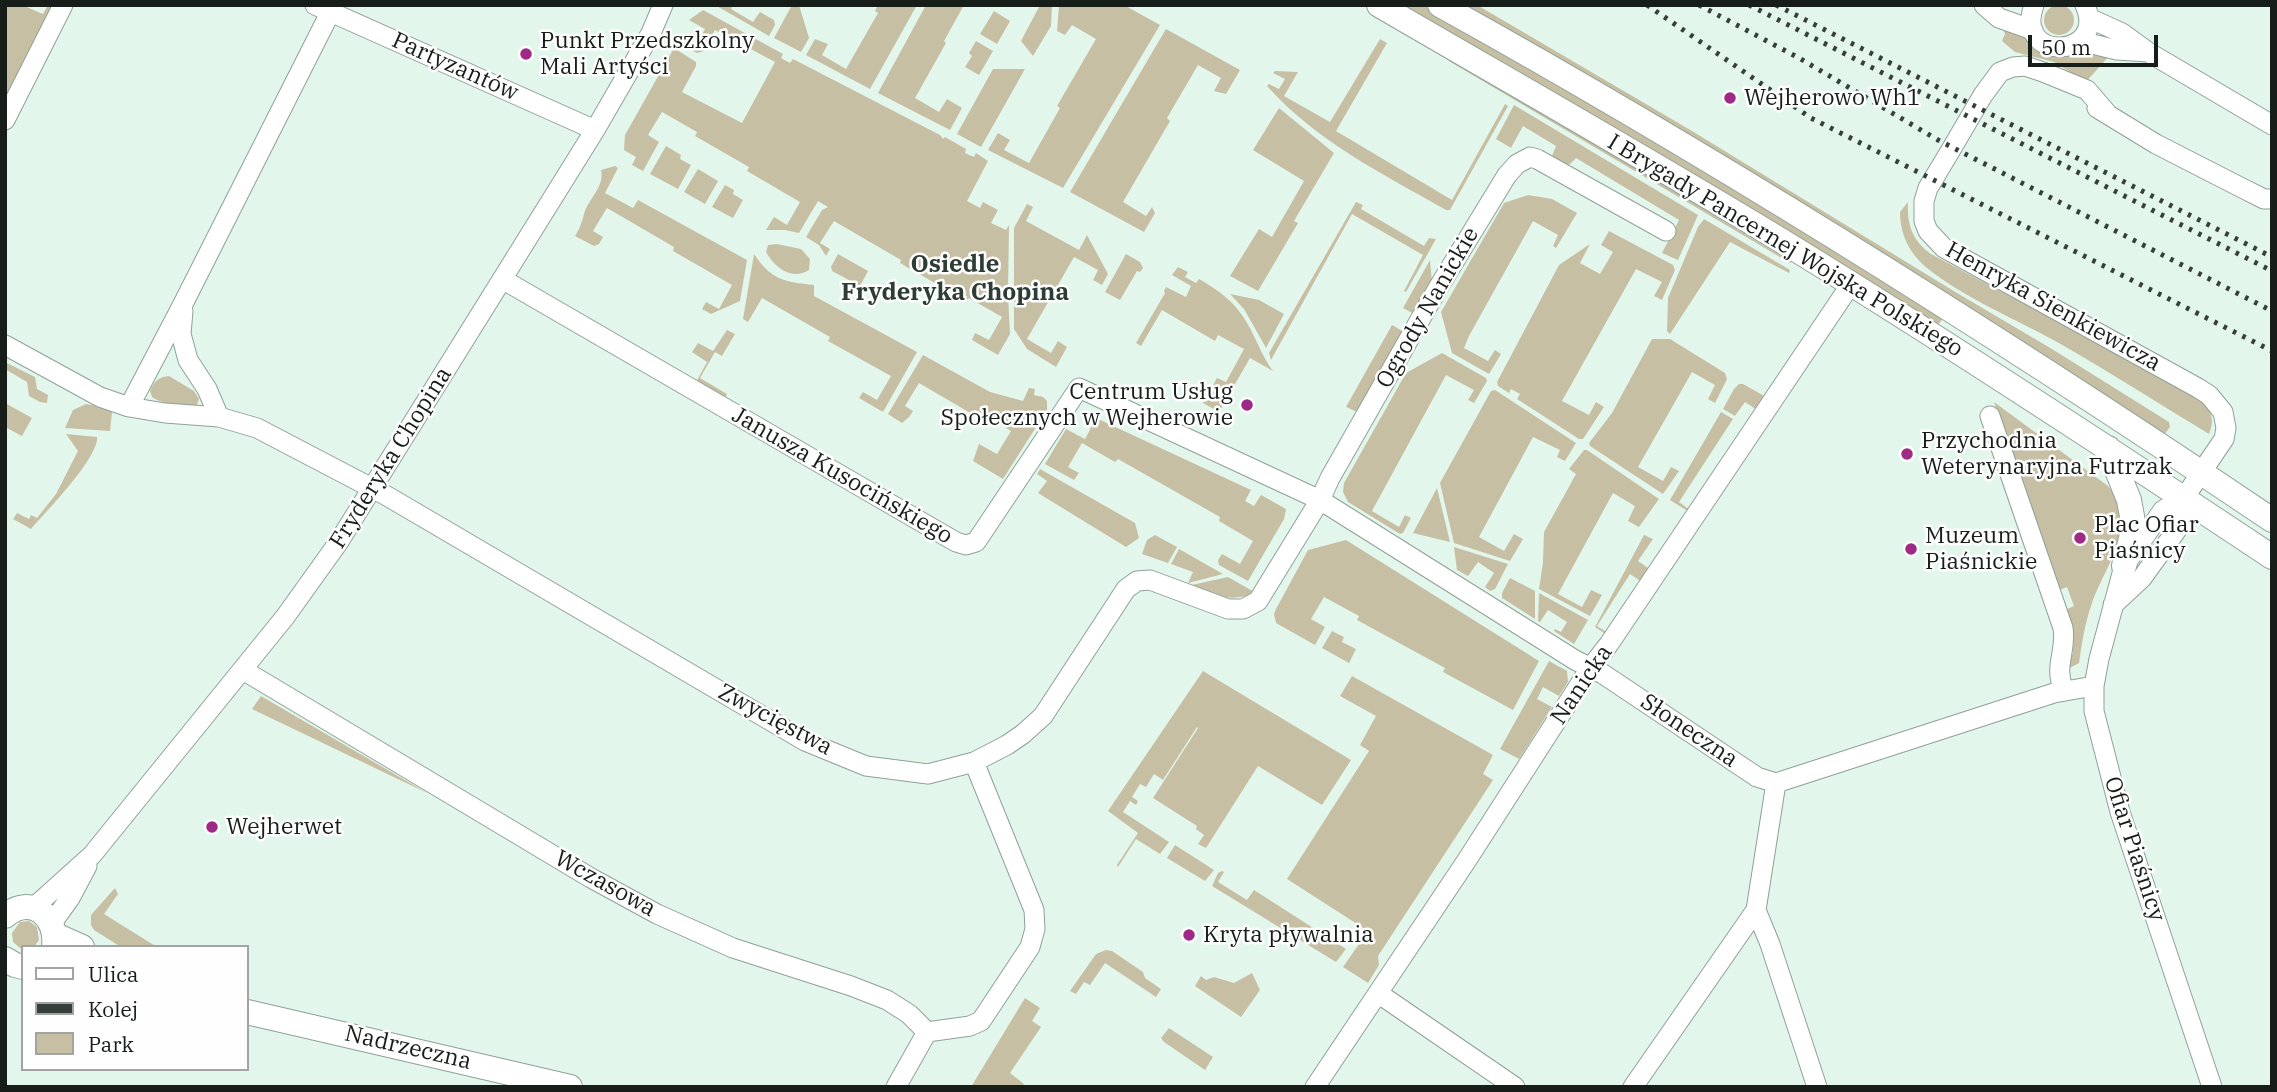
<!DOCTYPE html>
<meta charset="utf-8">
<style>
body{margin:0}
#map{position:relative;width:2277px;height:1092px;overflow:hidden;background:#e3f6ec;font-family:"IBM Plex Serif",serif}
canvas{display:block}
.frame{position:absolute;inset:0;border:7px solid #171e1a;pointer-events:none}
.legend{position:absolute;left:21px;top:945px;width:228px;height:126px;box-sizing:border-box;background:#fefefe;border:2px solid #a2a4a3;margin:0;padding:9px 12px;list-style:none;font-size:21px;color:#171e1a}
.legend li{display:flex;align-items:center;gap:14px;height:35px}
.legend b{width:35px;border:2px solid #a2a4a3}
.scale{position:absolute;left:2028px;top:35px;width:130px;height:32px;box-sizing:border-box;border:4px solid #171e1a;border-top:0;padding-left:9px;font-size:21px;line-height:24px;white-space:nowrap;color:#171e1a;-webkit-text-stroke:5px #fefefe;paint-order:stroke}
</style>
<div id="map">
<canvas width="2277" height="1092"></canvas>
<div class="frame"></div>
<ul class="legend">
<li><b style="height:9px;background:#fff"></b>Ulica</li>
<li><b style="height:9px;background:#363f3a"></b>Kolej</li>
<li><b style="height:19px;background:#c7bfa4"></b>Park</li>
</ul>
<div class="scale">50 m</div>
</div>
<script>
const ctx = document.querySelector('canvas').getContext('2d');
ctx.lineJoin = 'round';
function fillPath(path, color) { ctx.fillStyle = color; ctx.fill(path, 'evenodd'); }
function strokePath(path, color, width, dash) { ctx.strokeStyle = color; ctx.lineWidth = width; ctx.lineCap = dash ? 'butt' : 'round'; ctx.setLineDash(dash || []); ctx.stroke(path); }
function write(font, color, halo, rows, align = 'center') {
  ctx.font = font + ' "IBM Plex Serif",serif'; ctx.lineWidth = 5; ctx.setLineDash([]); ctx.textBaseline = 'middle'; ctx.strokeStyle = halo; ctx.fillStyle = color; for (const [text, x, y, turn = 0] of rows) {
    ctx.save(); ctx.translate(x, y); ctx.rotate((+turn || 0) * Math.PI / 180); ctx.textAlign = isNaN(turn) ? turn : align; if (halo) ctx.strokeText(text, 0, 0); ctx.fillText(text, 0, 0); ctx.restore();
  }
}
const green = new Path2D(`
 M2044 20a15 15 0 1 1 30 0a15 15 0 1 1-30 0Z
 M5 5H22L43 14 48 5H52L5 99Z
 M715 5H733L731 9 753 22 760 12 774 20 775 25 769 36Z
 M792 5H799L809 38 801 52 774 38Z
 M878 5H917L870 89 806 55 815 39 828 44 822 55 846 69 878 13 875 11Z
 M926 5H964L944 41 946 43 915 98 939 112 947 99 962 108 950 130 878 93Z
 M1040 5H1052L1051 26 1033 56 1021 41Z
 M1059 5H1124L1160 25 1063 188 988 150 998 133 1010 140 1004 150 1029 163 1060 108 1057 106 1096 39 1072 25 1065 35 1057 31Z
 M1394 5H1423L1667 147 1944 317 1937 326Z
 M1466 5H1477L1692 131 1957 293 2052 349 2169 422 2170 427 2164 435 1565 62Z
 M703 10 783 54 781 58 790 63 793 59 940 135 943 139 945 137 966 149 965 153 974 157 976 153 988 161 967 201 980 208 983 202 998 210 991 223 1006 230 1009 225 1008 295 1010 334 998 355 972 340 975 333 989 340 1002 317 969 298 966 301 900 263 901 260 834 221 820 243 830 249 826 256 819 245 806 237 822 210 828 207 818 201 799 233 785 230H766L774 217 787 225 800 202 747 171 749 167 695 136 697 132 662 112 648 135 659 142 643 171 632 165 636 157 624 150 625 135 674 48 696 62V66L682 92 742 123 775 62 715 30 704 51 697 53 676 41 680 35 697 44 705 29 689 20Z
 M994 11 1010 21 997 44 980 34Z
 M1166 29 1240 70 1226 94 1214 91 1221 78 1198 65 1167 118 1170 121 1123 202 1146 216 1152 207 1155 213 1144 232 1070 192Z
 M2003 29 2022 36 2042 53 2055 57 2082 51 2110 55 2086 82 2054 62 2015 52 2002 41 2005 34Z
 M1380 39 1387 43 1336 131 1452 200 1505 104 1508 106 1450 210H1446C1383 174 1316 141 1267 86L1269 84 1279 89 1285 79 1273 73 1275 71 1298 72 1284 96 1330 122Z
 M976 41 993 51 979 75 965 67 972 56 969 53Z
 M1451 59 1562 123 1791 262 1790 263 1449 61Z
 M993 69H1025L981 147 957 134Z
 M1514 105 1698 215 1678 260 1662 253 1679 220 1576 158 1570 164 1564 166 1554 161 1552 156 1556 146 1523 126 1511 148 1496 139Z
 M1279 108 1334 153 1294 221 1298 223 1258 291 1230 276 1259 229 1272 237 1304 181 1253 150Z
 M666 146 681 155 680 159 691 165 678 189 650 174Z
 M615 166 618 168 605 193 633 208 638 200 747 260 740 301 711 314 702 309 706 302 719 309 732 285 673 251 674 247 607 208 593 231 603 237 599 244 594 246 575 236C580 228 582 222 584 214 588 199 605 187 601 170Z
 M698 169 718 181 705 204 684 192Z
 M725 185 734 190 733 194 743 200 733 218 712 207Z
 M1528 195 1552 199 1577 213 1556 248 1553 246 1558 235 1533 221 1469 336 1464 348 1488 361 1495 350 1501 354 1489 374 1452 353 1441 312 1504 203Z
 M1356 202 1363 205 1361 209 1424 246 1429 238 1436 239 1406 292 1404 291 1423 255 1352 214 1271 360 1269 353Z
 M1908 202C1907 225 1912 240 1931 254L2198 397C2210 408 2216 418 2209 434 2158 403 2108 371 2057 342 2016 319 1964 298 1927 268 1910 254 1900 235 1900 212Z
 M1027 204 1033 207 1026 221 1079 250 1087 235 1108 274 1102 285 1093 280 1098 270 1074 257 1027 339 1051 353 1058 341 1067 347 1056 367 1027 349 1014 329V228Z
 M1704 219 1790 270 1789 273 1730 242 1670 334 1667 331 1668 298 1698 227Z
 M1609 231 1673 265 1675 270 1662 300 1654 296 1662 282 1636 269 1562 401 1589 415 1596 402 1604 407 1583 439H1579L1517 399 1520 394 1511 389 1509 393 1498 386 1497 382 1559 265 1590 244 1580 263 1600 274 1613 252 1601 245Z
 M777 244 801 249 810 259 809 270C792 281 775 268 766 252L768 245Z
 M754 254C771 280 785 282 814 285V296L917 352 883 412 859 398 863 392 877 400 891 376 828 341 830 337 762 298 748 322 743 319Z
 M838 254 868 271 860 286 832 271 831 267Z
 M1126 254 1140 262 1143 268 1140 272 1137 271 1120 300 1105 292Z
 M1430 260 1432 283 1414 314 1403 308Z
 M1178 267 1188 272 1185 277 1196 283 1199 279C1225 294 1239 306 1252 332 1259 346 1264 359 1273 371L1250 358 1219 412 1203 403 1217 378 1226 382 1244 349 1218 335 1215 341 1162 310 1141 346 1136 343 1165 293 1164 291 1166 287 1186 297 1191 286 1172 275Z
 M1230 294 1259 300 1284 314 1266 348 1244 309Z
 M1392 325 1404 332 1360 411H1355L1346 407Z
 M727 330 735 334 722 356 715 352 700 378 727 394 725 398 695 384 707 362 692 352 698 343 713 351Z
 M1652 339H1670L1725 373 1727 379 1715 403 1708 399 1715 385 1692 372 1638 467 1663 481 1671 467 1679 471 1663 494 1590 446 1589 443 1612 413Z
 M1442 353 1486 378 1487 381 1474 403 1468 400 1474 390 1446 375 1372 511 1399 527 1405 515 1411 518 1403 533 1400 534 1348 502 1343 492 1344 483 1406 373Z
 M923 355 990 392 1023 401 1029 388 1035 389 1034 395 1043 397 1047 401V410L1003 479 973 461 979 444 997 454 1011 431 975 410 972 414 919 383 905 406 913 411 909 417 902 423 888 414Z
 M5 362 35 377 37 389 48 395 47 403 40 402 29 396 27 382 5 369Z
 M169 376 194 391 199 399 197 405C185 408 162 404 152 397L150 391C154 381 159 377 169 376Z
 M1739 384H1743L1766 397 1757 410 1745 402 1735 416 1723 409 1734 389Z
 M1495 390 1576 443 1565 461 1557 457 1560 450 1533 437 1479 537 1504 551 1514 534 1523 539 1510 561 1454 543 1440 483 1491 391Z
 M1994 402 2108 486C2141 524 2105 566 2092 603 2085 623 2082 642 2079 663L2068 669 2073 652 2072 643 2063 611 2074 606 2067 587 2057 591Z
 M5 403 32 418 22 436 5 427Z
 M86 404 98 406 112 412 110 431 65 428 73 410Z
 M1721 412 1733 419 1679 502 1690 510 1689 512 1670 500Z
 M1096 418 1251 490 1245 501 1254 506 1261 495 1286 509 1284 519 1248 581 1219 565 1218 560 1222 554 1240 564 1253 541 1219 521 1220 517 1118 459 1115 462 1082 443 1068 467 1079 473 1074 480 1045 464 1066 429 1085 439Z
 M66 434 97 437C99 457 47 511 31 529L13 519 17 513 29 519 31 515 37 518 56 494 78 451Z
 M1584 450H1587L1659 499 1639 527 1628 521 1635 506 1613 493 1558 594 1582 607 1591 590 1602 595 1590 616 1539 589 1543 563 1544 532 1576 474 1569 469Z
 M1040 469 1135 523 1139 538 1126 547 1038 493 1047 481 1037 474Z
 M1437 488 1450 542 1413 533Z
 M1155 535 1177 547 1168 563 1142 554 1147 540Z
 M1644 535 1653 539 1638 561 1651 570 1642 582 1630 574 1597 626 1608 633 1607 635 1595 627Z
 M1346 540 1539 661 1513 710 1443 672 1445 668 1357 620 1359 616 1324 597 1311 619 1325 627 1315 645 1276 623 1274 614 1276 609 1308 550Z
 M1454 547 1508 564 1495 589 1490 591 1485 587 1494 573 1478 562 1468 576 1457 570Z
 M1179 549 1223 574 1188 583 1193 572 1171 564Z
 M1228 577 1256 593C1230 603 1212 595 1187 586Z
 M1510 578 1535 591V619L1502 598V593Z
 M1539 593 1588 620 1574 644 1554 631 1555 629 1561 632 1567 622 1548 610 1540 622 1538 621Z
 M1332 631 1344 637 1342 642 1356 649 1349 663 1322 648Z
 M1549 661 1567 671 1568 682 1559 696 1543 687 1537 699 1552 707 1519 759 1500 749Z
 M1203 671 1351 760 1322 805 1258 766 1206 848 1198 844 1204 835 1196 829 1197 826 1153 798 1198 728 1197 727 1163 780 1154 774 1146 787 1140 784 1132 797 1138 801 1136 805 1130 801 1123 812 1169 842 1160 854 1136 839 1118 867 1117 865 1138 833 1108 811Z
 M1352 676 1493 755 1483 774 1493 780 1378 956 1379 965 1368 983 1343 967 1368 931 1287 879 1369 751 1360 745 1376 716 1340 696Z
 M261 696 427 793 252 709Z
 M1175 845 1214 870 1205 881 1167 858Z
 M1222 871 1224 872 1218 882 1247 900 1254 890 1346 949 1336 962 1212 886 1218 873Z
 M115 888 118 894 104 914 157 947H121L94 930 91 925V915Z
 M29 921 37 927 39 940 34 947 20 948 13 942 12 933 20 922Z
 M1106 950 1112 951 1143 972 1145 978 1161 989 1156 997 1105 963 1090 985 1084 982 1076 994 1070 991 1096 954Z
 M1252 973 1260 990 1241 1017 1195 986 1201 976 1206 980 1214 977 1234 983Z
 M1025 998 1040 1008 1032 1021 1041 1027 1010 1073 1024 1084 1022 1087H971Z
 M1169 1028 1213 1057 1205 1070 1164 1042 1161 1038Z`);
const minor = new Path2D(`
 M315 5 595 130
 M1984 5 1999 18 2033 30
 M2034 5C2013 64 2109 58 2085 5
 M2089 18 2122 33 2148 52 2272 125
 M2080 41 2117 50 2148 52
 M2097 108 2156 144 2244 189 2264 199H2272
 M2106 112 2087 90 2043 72 2025 66 2013 67 2000 72 1983 95 1952 148 1928 188 1924 201V221L1928 231 1944 248 2198 388 2209 395 2223 412 2226 428 2224 439 2184 498 2163 510 2124 566 2099 659 2094 686V711L2120 812 2212 1087
 M5 120 63 5
 M502 279 956 542 966 545 976 542 1079 388 1320 500 1575 660 1603 674 1757 777 1776 783 2054 693 2094 686
 M183 311 181 334 188 360 207 389 219 417
 M5 345 100 397 129 407 165 413 219 417 257 428 387 496 805 741 866 766 928 774 974 762 1007 745 1023 734 1043 716 1126 589 1137 581 1150 580 1228 609H1243L1258 601 1320 500 1330 478 1438 288 1507 175 1517 164 1530 157 1537 159 1666 231
 M129 407 183 304 334 5
 M1990 416 2063 628C2067 652 2053 666 2064 690
 M2113 605 2142 578 2181 524 2184 498
 M243 670 591 878 657 914 733 948 851 986 887 1000 909 1014 927 1032 896 1087
 M33 908 92 855 285 617 338 543 595 130 651 33 663 5
 M1756 910 1770 944 1817 1087
 M52 923 70 898 87 866
 M1376 996 1385 998 1515 1087
 M927 1032 970 1026 981 1021 1030 947 1035 929 1034 910 974 762
 M1315 1087 1467 860 1591 667 1609 644 1851 284
 M1633 1087 1756 910 1776 783`);
const major = new Path2D(`
 M1379 5C1518 86 1658 165 1795 249 1956 348 2114 452 2272 557
 M1440 5C1725 163 2001 338 2272 520
 M2108 448 2129 500 2134 527 2124 566
 M5 916C31 894 58 916 54 947
 M55 935 82 947
 M5 959 15 965 23 967
 M247 1012 570 1087`);
const rail = new Path2D(`
 M1647 5 1811 118 2272 351
 M1699 5 1799 58 1938 140 2272 311
 M1749 5 2272 271
 M1776 5 2272 257`);
const markers = [
 [526,54,7,"#9e2a86"],
 [1730,98,7,"#9e2a86"],
 [1247,405,7,"#9e2a86"],
 [1907,454,7,"#9e2a86"],
 [2080,538,7,"#9e2a86"],
 [1911,549,7,"#9e2a86"],
 [212,827,7,"#9e2a86"],
 [1189,935,7,"#9e2a86"]
];
const poiNames = [
 ["Punkt Przedszkolny",540,41],
 ["Mali Artyści",540,67],
 ["Wejherowo Wh1",1744,98],
 ["Centrum Usług",1233,392,"right"],
 ["Społecznych w Wejherowie",1233,418,"right"],
 ["Przychodnia",1921,441],
 ["Weterynaryjna Futrzak",1921,467],
 ["Plac Ofiar",2094,525],
 ["Piaśnicy",2094,551],
 ["Muzeum",1925,536],
 ["Piaśnickie",1925,562],
 ["Wejherwet",226,827],
 ["Kryta pływalnia",1203,935]
];
const streetNames = [
 ["Partyzantów",455,67,24],
 ["I Brygady Pancernej Wojska Polskiego",1785,246,31],
 ["Henryka Sienkiewicza",2053,307,29],
 ["Ogrody Nanickie",1428,308,-60],
 ["Fryderyka Chopina",391,458,-58],
 ["Janusza Kusocińskiego",842,476,30],
 ["Nanicka",1582,685,-56],
 ["Zwycięstwa",775,720,28],
 ["Słoneczna",1689,731,34],
 ["Ofiar Piaśnicy",2134,849,72],
 ["Wczasowa",605,884,29],
 ["Nadrzeczna",408,1048,13]
];
const neighbourhoodNames = [
 ["Osiedle",955,265],
 ["Fryderyka Chopina",955,293]
];
fillPath(green, '#c7bfa4');
strokePath(minor, '#8fa197', 21);
strokePath(major, '#8fa197', 26);
strokePath(minor, '#fff', 19);
strokePath(major, '#fff', 24);
strokePath(rail, '#363f3a', 5, [3.5, 7]);
for (const [x, y, r, color] of markers) { const dot = new Path2D(); dot.arc(x, y, r, 0, 2 * Math.PI); ctx.fillStyle = color; ctx.fill(dot); strokePath(dot, '#fefefe', 2.5); }
write('23px', '#171e1a', '#fefefe', poiNames, 'left');
write('23px', '#171e1a', '#fefefe', streetNames);
write('bold 24px', '#2d3d35', '#fefefe', neighbourhoodNames);
</script>
